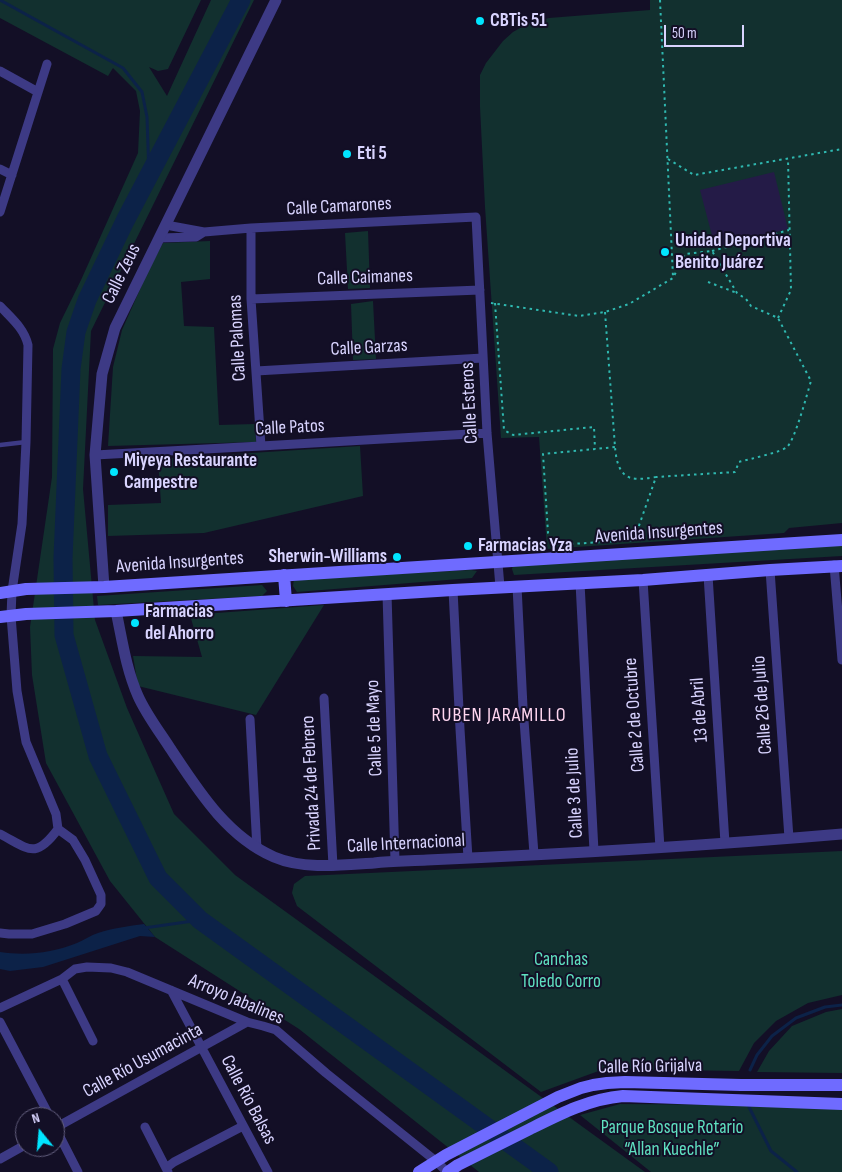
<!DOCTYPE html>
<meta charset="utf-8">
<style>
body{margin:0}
#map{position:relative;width:842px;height:1172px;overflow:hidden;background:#130f26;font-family:"Sofia Sans Condensed",sans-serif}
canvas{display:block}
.north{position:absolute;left:15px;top:1107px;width:50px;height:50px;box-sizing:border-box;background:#130f26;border:1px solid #625e7d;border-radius:50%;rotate:343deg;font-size:14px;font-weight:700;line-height:20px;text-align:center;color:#d9d4ff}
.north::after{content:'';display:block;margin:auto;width:18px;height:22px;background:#00e5ff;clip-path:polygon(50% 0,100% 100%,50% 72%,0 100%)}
.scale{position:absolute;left:664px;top:25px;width:80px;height:22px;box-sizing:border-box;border:2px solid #d9d4ff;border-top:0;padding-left:6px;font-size:15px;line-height:18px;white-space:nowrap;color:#d9d4ff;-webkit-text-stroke:4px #130f26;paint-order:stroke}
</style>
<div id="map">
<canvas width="842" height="1172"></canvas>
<div class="north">N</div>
<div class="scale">50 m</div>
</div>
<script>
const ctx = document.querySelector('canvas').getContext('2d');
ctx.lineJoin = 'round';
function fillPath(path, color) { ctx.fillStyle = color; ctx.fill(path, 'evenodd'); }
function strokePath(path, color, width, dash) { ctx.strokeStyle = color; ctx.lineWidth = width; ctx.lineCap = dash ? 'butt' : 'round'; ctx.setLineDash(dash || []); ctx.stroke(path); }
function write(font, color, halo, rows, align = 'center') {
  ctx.font = font + ' "Sofia Sans Condensed",sans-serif'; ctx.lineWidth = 4; ctx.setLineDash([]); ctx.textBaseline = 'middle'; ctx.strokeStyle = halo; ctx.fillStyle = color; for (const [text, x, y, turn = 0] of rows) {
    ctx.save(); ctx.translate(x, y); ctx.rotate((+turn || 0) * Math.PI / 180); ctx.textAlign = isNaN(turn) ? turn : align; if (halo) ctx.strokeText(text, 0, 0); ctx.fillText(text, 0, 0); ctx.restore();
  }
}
const green = new Path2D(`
 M0 0H201L168 69 158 71 149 67 167 96 211 0H254L91 331 83 489 95 620 127 708 174 814 235 875 645 1172H479L299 1029 155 937 110 881 46 763 32 675 30 627 52 477 53 349 60 323 81 280 138 153 140 111 136 91 113 68 108 76 0 18Z
 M650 0H842V523L789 528 784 533 547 549 539 437 501 438 485 207 480 107V75L486 63 503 41 513 32 529 23 549 18 650 10Z
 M368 231 370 288 348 289 345 233Z
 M210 241V279L181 282 184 326 214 327 219 425 255 424 256 442 108 446 113 367 122 330 149 269 163 243Z
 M373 301 376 359 353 360 351 304Z
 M360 446 363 496 204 533 108 536V505L161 503 158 459Z
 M842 545V556L514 575 512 569 513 563Z
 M471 570 477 571 472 578 297 592 293 586 294 579Z
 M262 585 267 591 262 596 98 605 97 596Z
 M324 605 256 715 138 686 133 656 202 657 190 615Z
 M842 851V995L808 1003 776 1021 754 1043 739 1071 604 1069 541 1092 297 906 292 893 294 884 305 876Z
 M842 1009V1073L757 1072 769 1051 792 1026 826 1012Z
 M620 1104 761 1105 842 1108V1172H651L580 1115Z`);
const water = new Path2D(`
 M144 924 155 937 140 936 43 967 10 971 0 969V952C26 956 52 953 77 943 84 940 91 935 98 933 113 928 129 926 144 924Z`);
const stream = new Path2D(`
 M0 0 123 68 142 92 147 117 149 176
 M144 928 200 920
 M750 1070 757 1055 772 1036 796 1018 825 1007 842 1005
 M749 1107 771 1151 797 1172`);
const river = new Path2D(`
 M241 0 125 221 87 300 76 332 71 369 63 558 64 635 98 756 158 878 200 920 549 1172`);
const building = new Path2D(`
 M774 172 788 229 715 247 700 190Z`);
const path = new Path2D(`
 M660 0 673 277
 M668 159 694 175 842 149
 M712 251 789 230
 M708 282 737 293
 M491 303 579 316 605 312 629 304 673 278 685 254 712 251 737 293 746 299 751 306 778 318 811 381C807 394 795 440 787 447 782 452 749 459 739 462L735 472 656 477
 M495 303 504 430 513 435 594 427 595 449
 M605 312 615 447C616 458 618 474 631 478 637 480 650 478 656 477L634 540 555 545 550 541 548 533 543 454 615 447
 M778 318 791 290 788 159`);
const service = new Path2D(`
 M0 445 26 442`);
const minor = new Path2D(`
 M0 71 38 92
 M0 169 12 175
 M0 212 47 64
 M166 225 204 232 251 228 476 217 487 433 500 587
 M251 228V299L261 446
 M159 238 196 237 204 232
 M251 299 480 290
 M0 306C11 318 24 328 28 345L26 442 22 524 12 591 11 616 17 691 26 742 56 814 58 829 73 840 85 860 101 895V904L96 911 65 924 32 934H9L0 933
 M256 371 483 358
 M95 455 261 446 487 433
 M834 565 842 660
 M770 570 789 838
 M708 575 725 843
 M643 580 660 848
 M580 583 594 851
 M517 586 523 707 534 854
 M453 590 460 729 468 858
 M387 594 395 861
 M324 698 333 866
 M250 719 257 849
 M0 834C29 849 35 860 58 829
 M62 979 93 1041
 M171 990 268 1172
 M0 1008 62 979 75 969 87 967 111 968 127 972 247 1022 263 1026 276 1030 326 1073 437 1162 447 1172
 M0 1022 50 1117
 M55 1127 78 1172
 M145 1127 168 1172
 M55 1128 247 1022
 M0 1159 25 1145
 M166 1168 174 1162 243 1126`);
const tertiary = new Path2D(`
 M104 587 95 455 102 374 115 328 276 0
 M116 611C122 639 126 669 138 696 146 714 159 731 170 748 198 790 226 836 274 857 304 870 343 865 374 863 391 861 409 861 427 860 565 854 704 846 842 834`);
const secondary = new Path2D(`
 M284 575 286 601
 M0 593 26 589 104 587 842 540
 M0 617 26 614 116 611 453 590 643 580 770 570 842 566
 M419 1172 446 1155 558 1097 581 1088 593 1085 607 1083 625 1082 741 1085H842
 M448 1172 458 1165C482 1153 506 1141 530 1129 560 1114 589 1099 623 1096L842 1104`);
const markers = [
 [480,21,5,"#00e5ff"],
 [347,154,5,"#00e5ff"],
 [665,252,5,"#00e5ff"],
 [114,472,5,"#00e5ff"],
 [468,546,5,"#00e5ff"],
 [397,557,5,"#00e5ff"],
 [135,623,5,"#00e5ff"]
];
const poiNames = [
 ["CBTis 51",490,21],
 ["Eti 5",357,154],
 ["Unidad Deportiva",675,241],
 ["Benito Juárez",675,263],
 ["Miyeya Restaurante",124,461],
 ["Campestre",124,483],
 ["Farmacias Yza",478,546],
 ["Sherwin-Williams",387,557,"right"],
 ["Farmacias",145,612],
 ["del Ahorro",145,634]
];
const streetNames = [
 ["Calle Camarones",339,207,-3],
 ["Calle Zeus",122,274,-64],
 ["Calle Caimanes",365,278,-2],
 ["Calle Palomas",238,338,-93],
 ["Calle Garzas",369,348,-3],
 ["Calle Esteros",470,403,-93],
 ["Calle Patos",290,428,-3],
 ["Avenida Insurgentes",659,533,-4],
 ["Avenida Insurgentes",180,563,-4],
 ["Calle 26 de Julio",763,705,-94],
 ["13 de Abril",700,710,-94],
 ["Calle 2 de Octubre",635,715,-94],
 ["Calle 5 de Mayo",375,728,-92],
 ["Privada 24 de Febrero",312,783,-93],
 ["Calle 3 de Julio",575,793,-93],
 ["Calle Internacional",406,844,-3],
 ["Arroyo Jabalines",236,1000,23],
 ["Calle Río Usumacinta",143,1061,-29],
 ["Calle Río Grijalva",650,1067,-1],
 ["Calle Río Balsas",248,1100,62]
];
const parkNames = [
 ["Canchas",561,960],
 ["Toledo Corro",561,982],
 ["Parque Bosque Rotario",672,1128],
 ["“Allan Kuechle”",672,1150]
];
const neighbourhoodNames = [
 ["RUBEN JARAMILLO",499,716]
];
fillPath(green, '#12302f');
fillPath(water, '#0c2248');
strokePath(stream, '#0c2248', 3);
strokePath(river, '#0c2248', 19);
fillPath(building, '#241b47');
strokePath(path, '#2fb8b0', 2, [2.5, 4]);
strokePath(service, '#3d3a85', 4.5);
strokePath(minor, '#3d3a85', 9);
strokePath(tertiary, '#3d3a85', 11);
strokePath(secondary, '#6f6bff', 12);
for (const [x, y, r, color] of markers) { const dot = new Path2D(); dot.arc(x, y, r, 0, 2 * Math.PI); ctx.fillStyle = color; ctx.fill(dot); strokePath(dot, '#130f26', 2); }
write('bold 19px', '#d9d4ff', '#130f26', poiNames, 'left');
write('19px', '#d9d4ff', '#130f26', streetNames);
write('19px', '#5fe0c0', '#130f26', parkNames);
ctx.letterSpacing = '1px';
write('20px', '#ffd6f0', '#130f26', neighbourhoodNames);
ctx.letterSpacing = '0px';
</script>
